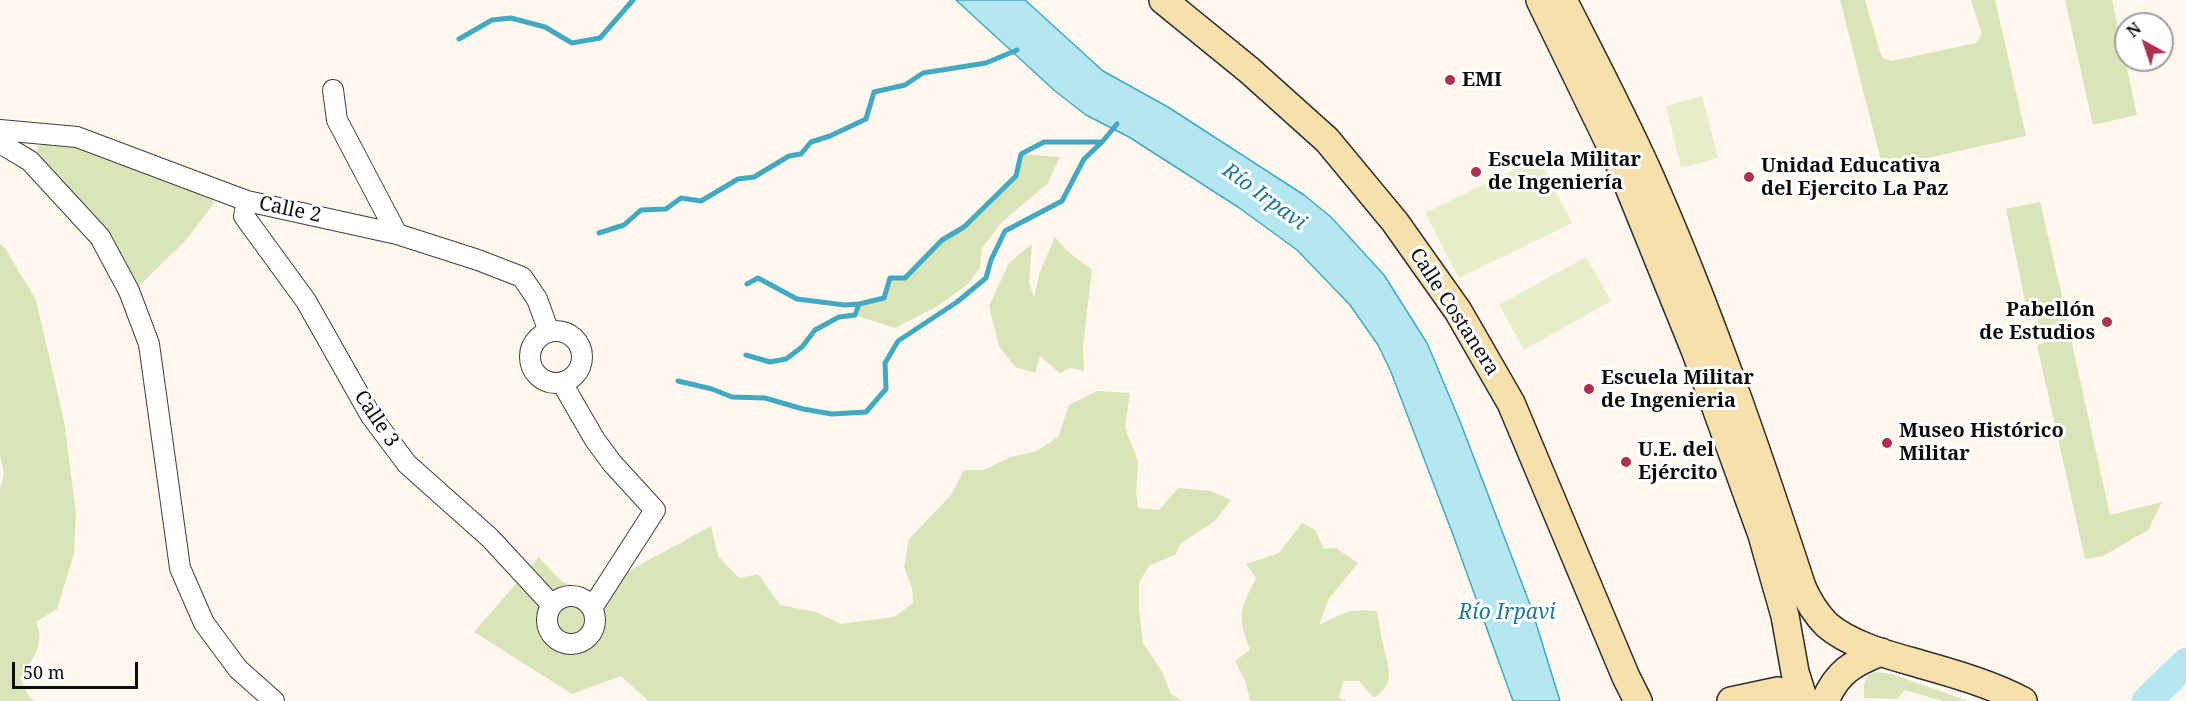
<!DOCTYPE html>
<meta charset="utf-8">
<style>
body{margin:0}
#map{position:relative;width:2186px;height:701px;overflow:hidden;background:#fef7ed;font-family:"Noto Serif",serif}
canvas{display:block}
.north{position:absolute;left:2114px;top:12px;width:60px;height:60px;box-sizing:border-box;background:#fff;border:2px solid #9e9e9e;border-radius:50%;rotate:320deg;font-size:16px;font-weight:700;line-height:24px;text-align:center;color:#0c0c0c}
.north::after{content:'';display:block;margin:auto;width:21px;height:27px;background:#b03051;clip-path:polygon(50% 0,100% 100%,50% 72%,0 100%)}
.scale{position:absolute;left:12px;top:662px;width:126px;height:27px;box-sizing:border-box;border:3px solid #0c0c0c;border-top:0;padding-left:8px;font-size:18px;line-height:21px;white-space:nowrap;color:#0c0c0c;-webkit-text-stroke:4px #fff;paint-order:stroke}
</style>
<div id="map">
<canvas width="2186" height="701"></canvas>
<div class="north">N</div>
<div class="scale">50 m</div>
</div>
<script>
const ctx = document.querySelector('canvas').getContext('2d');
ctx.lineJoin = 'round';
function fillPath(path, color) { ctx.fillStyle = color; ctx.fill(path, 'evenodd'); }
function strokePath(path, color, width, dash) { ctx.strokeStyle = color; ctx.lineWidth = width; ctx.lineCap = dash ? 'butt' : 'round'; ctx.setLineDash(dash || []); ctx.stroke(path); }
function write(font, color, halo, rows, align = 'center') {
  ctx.font = font + ' "Noto Serif",serif'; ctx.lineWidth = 6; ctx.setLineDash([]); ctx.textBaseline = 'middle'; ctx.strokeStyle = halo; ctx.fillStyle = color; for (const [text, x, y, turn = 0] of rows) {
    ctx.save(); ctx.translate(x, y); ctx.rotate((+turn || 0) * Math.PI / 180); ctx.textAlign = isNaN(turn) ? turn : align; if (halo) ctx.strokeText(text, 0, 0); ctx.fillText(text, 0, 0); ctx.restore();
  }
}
const green = new Path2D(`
 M1840 0H1865L1880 52 1883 58 1892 61 1976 43 1982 34 1971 0H1995L2026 136 1883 168Z
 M2065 0H2112L2137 115 2093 125Z
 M40 143 74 147 193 188 215 202 185 241 137 288C113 237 73 195 34 155Z
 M1021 154 1060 157 1047 184 1002 222 982 248 980 268 967 285 936 307 895 328 855 315 859 304 884 298 890 278H905L942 240 964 227 1016 176Z
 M2040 202 2068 321 2039 328 2037 318 2029 320 2006 209Z
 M1055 237 1066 250 1092 270 1083 345 1084 371 1071 368 1060 373 1040 356 1035 373 1015 367 999 346 989 306 1009 263 1032 244 1029 283 1034 297 1040 272Z
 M0 244 5 248 36 300 64 421 76 514 74 554 57 609 36 622C46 645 32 659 20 678L29 697 35 701H0V489L4 473 0 456Z
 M2070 335 2110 515 2162 502 2148 530 2103 556 2085 559 2037 345Z
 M1097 391 1130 393 1125 428 1138 461 1136 493 1138 508 1159 510 1178 488 1211 491 1231 500 1215 521 1181 543 1176 554 1149 566 1139 582V608L1143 643 1162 672 1171 694 1182 701H648L621 676 572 694 474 632 539 557 562 582 586 590 616 578 711 526 718 556 739 578 758 574 780 605 816 612 841 624 894 617 913 603 912 588 904 567 909 539 951 495 964 470H984L1011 457 1037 451 1058 437 1069 405Z
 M1302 523 1315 530 1324 549 1336 548 1358 563 1328 600 1319 625C1345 613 1346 608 1377 611 1379 622 1380 634 1383 644 1388 668 1397 682 1374 698L1359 681H1343L1339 698 1346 701H1250L1246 683 1235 661 1250 650C1237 615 1239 612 1256 578L1246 564 1279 553Z
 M1877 672 1892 674 1968 701H1943L1905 690 1897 699 1864 698C1864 686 1862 674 1877 672Z`);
const pitch = new Path2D(`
 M1702 96 1718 158 1681 168 1666 106Z
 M1538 158 1572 223 1459 278 1425 213Z
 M1586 257 1611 301 1524 350 1499 305Z`);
const water = new Path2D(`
 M956 0H1025L1103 71 1168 107 1304 195 1331 217 1384 275 1427 343 1461 424 1531 607 1560 701H1513L1452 532 1391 372 1378 345 1350 305 1297 250 1238 207 1129 137 1086 115 1055 91Z`);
const stream = new Path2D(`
 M459 39 492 20 511 18 545 27 572 43 600 38 633 0
 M599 233 624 225 641 210 666 209 681 198 701 201 738 179 754 177 789 156 801 154 811 142 830 136 866 119 874 92 905 85 923 73 986 63 1017 50
 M747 284 758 278 797 299 845 305 859 304
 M746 355 770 362 786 359 802 347 815 330 839 317 855 315 859 304 884 298 890 278H905L942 240 964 227 1016 176 1021 154 1044 142H1102L1117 124
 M678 381 712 389 732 397 765 398 803 409 832 414 866 412 886 389 885 363 898 341 957 302 986 278 991 260 1005 231 1062 201 1084 159 1102 142`);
const river = new Path2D(`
 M2147 701 2186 663`);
const street = new Path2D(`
 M333 90 337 120 397 234
 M0 130 77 137 247 201 397 234 478 260 522 277 537 299 549 332
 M0 143 30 161 100 237 129 291 149 344 180 568 204 623 238 669 274 701
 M247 201 244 216 306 301 371 416 407 464 490 538 552 605
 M530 357a26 26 0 1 1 52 0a26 26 0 1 1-52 0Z
 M562 383 595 440 612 463 655 510 592 608
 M547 620a24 24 0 1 1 48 0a24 24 0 1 1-48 0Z`);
const secondary = new Path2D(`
 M1163 0 1249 70 1327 140 1395 222 1458 311 1511 403 1626 677 1638 701
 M1540 0 1620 165 1695 350 1762 535 1785 616 1795 672 1804 701
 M1563 0C1592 57 1622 114 1648 172 1708 307 1756 447 1802 587 1808 601 1816 614 1827 625 1852 646 1889 655 1920 664 1955 674 1991 684 2023 701
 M1731 701 1778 691 1803 696
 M1825 701C1837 672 1853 663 1881 652`);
const markers = [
 [1450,80,6,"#b03051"],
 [1476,172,6,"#b03051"],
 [1749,177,6,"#b03051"],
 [2107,322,6,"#b03051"],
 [1589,389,6,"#b03051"],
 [1887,443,6,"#b03051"],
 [1626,462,6,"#b03051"]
];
const poiNames = [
 ["EMI",1462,80],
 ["Escuela Militar",1488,160],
 ["de Ingeniería",1488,183],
 ["Unidad Educativa",1761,166],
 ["del Ejercito La Paz",1761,189],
 ["Pabellón",2095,310,"right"],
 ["de Estudios",2095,333,"right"],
 ["Escuela Militar",1601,378],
 ["de Ingenieria",1601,401],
 ["Museo Histórico",1899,431],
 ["Militar",1899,454],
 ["U.E. del",1638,450],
 ["Ejército",1638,473]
];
const streetNames = [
 ["Calle 2",290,210,12],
 ["Calle Costanera",1454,312,57],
 ["Calle 3",376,419,56]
];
const waterNames = [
 ["Río Irpavi",1264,197,36],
 ["Río Irpavi",1507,613]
];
fillPath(green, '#d9e5b9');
fillPath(pitch, '#e8edca');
fillPath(water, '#b5e7f1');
strokePath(water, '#42a9c2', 1.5);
strokePath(stream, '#42a9c2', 5);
strokePath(river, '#b5e7f1', 30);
strokePath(street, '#3f3f3f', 22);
strokePath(secondary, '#2e2e2e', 30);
strokePath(street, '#fff', 20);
strokePath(secondary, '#f8e0ad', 27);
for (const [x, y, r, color] of markers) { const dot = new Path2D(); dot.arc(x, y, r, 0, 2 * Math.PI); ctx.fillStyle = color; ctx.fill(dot); strokePath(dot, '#fff', 2); }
write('bold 20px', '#0c0c0c', '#fff', poiNames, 'left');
write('20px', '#0c0c0c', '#fff', streetNames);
write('italic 21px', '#207993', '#fff', waterNames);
</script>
